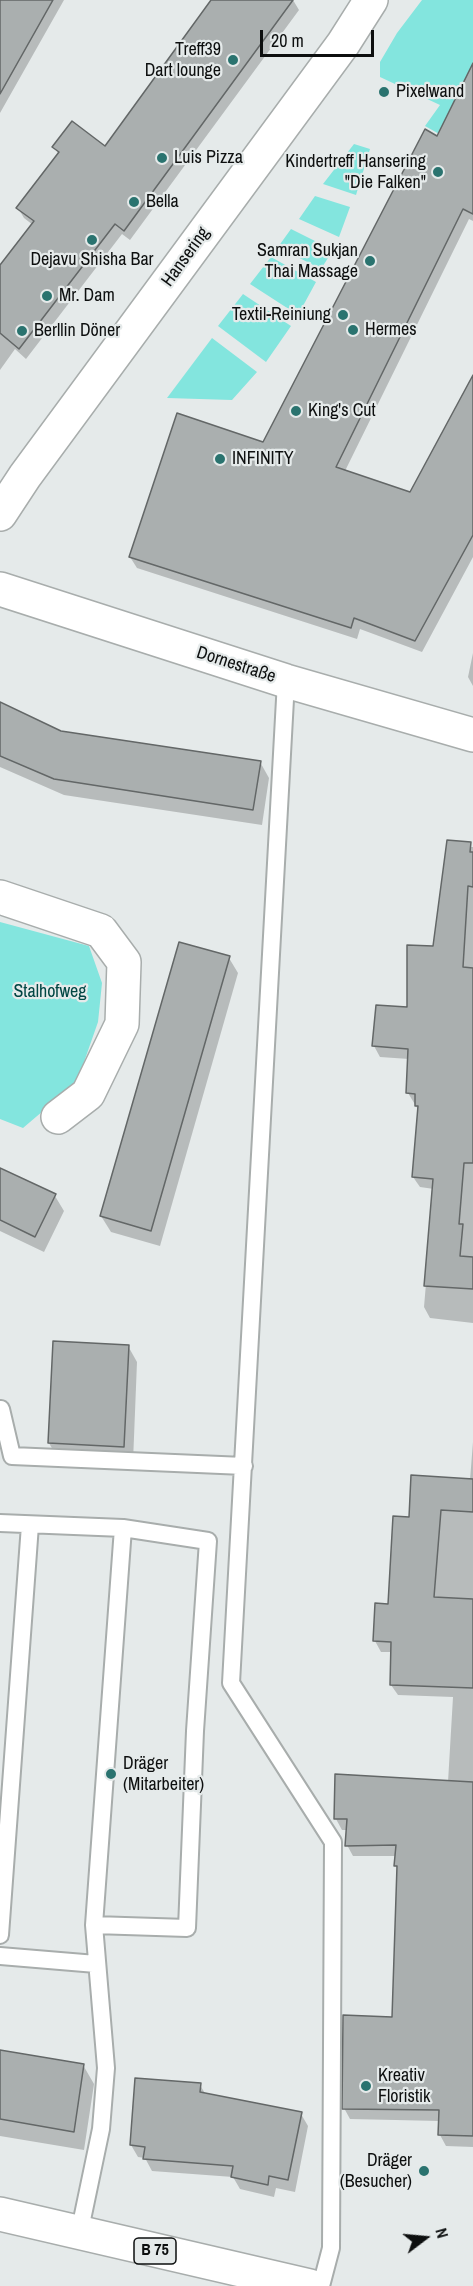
<!DOCTYPE html>
<meta charset="utf-8">
<style>
body{margin:0}
#map{position:relative;width:473px;height:2286px;overflow:hidden;background:#e5eaea;font-family:"Archivo Narrow",sans-serif}
canvas{display:block}
.north{position:absolute;left:395px;top:2208px;width:60px;height:60px;-webkit-text-stroke:4px #e5eaea;paint-order:stroke;rotate:74deg;font-size:16px;font-weight:700;line-height:24px;text-align:center;color:#0d0f0f}
.north::after{content:'';display:block;margin:auto;width:21px;height:27px;background:#0d0f0f;clip-path:polygon(50% 0,100% 100%,50% 72%,0 100%)}
.scale{position:absolute;left:260px;top:30px;width:114px;height:27px;box-sizing:border-box;border:3px solid #0d0f0f;border-top:0;padding-left:8px;font-size:18px;line-height:21px;white-space:nowrap;color:#0d0f0f;-webkit-text-stroke:4px #e5eaea;paint-order:stroke}
</style>
<div id="map">
<canvas width="473" height="2286"></canvas>
<div class="north">N</div>
<div class="scale">20 m</div>
</div>
<script>
const ctx = document.querySelector('canvas').getContext('2d');
ctx.lineJoin = 'round';
function fillPath(path, color) { ctx.fillStyle = color; ctx.fill(path, 'evenodd'); }
function strokePath(path, color, width, dash) { ctx.strokeStyle = color; ctx.lineWidth = width; ctx.lineCap = dash ? 'butt' : 'round'; ctx.setLineDash(dash || []); ctx.stroke(path); }
function write(font, color, halo, rows, align = 'center') {
  ctx.font = font + ' "Archivo Narrow",sans-serif'; ctx.lineWidth = 4.5; ctx.setLineDash([]); ctx.textBaseline = 'middle'; ctx.strokeStyle = halo; ctx.fillStyle = color; for (const [text, x, y, turn = 0] of rows) {
    ctx.save(); ctx.translate(x, y); ctx.rotate((+turn || 0) * Math.PI / 180); ctx.textAlign = isNaN(turn) ? turn : align; if (halo) ctx.strokeText(text, 0, 0); ctx.fillText(text, 0, 0); ctx.restore();
  }
}
const green = new Path2D(`
 M422 0H473V153L425 126 440 105 380 77V62L397 33Z
 M354 144 370 149 356 195 323 184Z
 M315 196 350 207 339 237 299 219Z
 M291 229 333 250 321 269 278 247Z
 M271 257 316 282 298 315 250 284Z
 M243 294 291 326 266 362 218 326Z
 M212 338 257 372 232 400 167 398Z
 M0 922 89 946 102 983 98 1022 77 1082 23 1128 0 1119Z`);
const shadow = new Path2D(`
 M0 0H64L0 113Z
 M213 0H293L299 10 130 240 122 234 26 359 15 349 0 370V268L33 225 24 218 18 208 59 155 54 147 105 149Z
 M473 66V221L469 219 345 471 411 494 473 379V557L422 652 360 629 357 639 137 568 130 557 263 444 438 138Z
 M473 653V686L468 677Z
 M0 704 61 732 260 762 269 778 262 825 64 795 0 767Z
 M468 847H473V1323L430 1318 424 1307 434 1189 420 1187 413 1177 419 1111 408 1093 409 1059 380 1057 374 1046 408 1009 435 948Z
 M229 958 238 973 160 1246 111 1232 101 1216Z
 M0 1169 55 1196 64 1211 44 1252 0 1231Z
 M128 1346 137 1362 133 1462 58 1459 49 1443Z
 M473 1442V2147L446 2146 440 2135V2121L350 2119 344 2108 393 2018 399 1871 396 1866V1856H353L347 1845 348 1830H342L336 1819 448 1782 453 1697 398 1695 391 1685 393 1652H381L375 1641 389 1605 410 1519 470 1480Z
 M0 2051 83 2065 94 2084 84 2150 0 2136Z
 M200 2085 206 2095 301 2114 308 2126 295 2192 276 2188 274 2197 240 2189 233 2177 152 2171 145 2158 138 2157 131 2145Z`);
const building = new Path2D(`
 M0 0H53L0 94Z
 M211 0H293L124 231 115 224 19 349 0 333V265L34 221 16 208 59 152 52 147 72 121 105 146Z
 M473 63V214L463 209 336 467 410 492 473 375V535L415 641 354 618 351 628 129 557 177 413 263 442 425 129 437 136Z
 M0 702 61 731 261 761 253 810 54 779 0 756Z
 M447 840 471 842 470 852H473V887L468 886 463 967 473 968V1163H464L459 1224H463L460 1256 473 1257V1289L424 1286 433 1179 412 1177 418 1106H415V1094L406 1093 408 1049 372 1046 376 1005 407 1007V945L433 946Z
 M179 942 230 956 151 1231 100 1216Z
 M0 1168 56 1194 35 1237 0 1220Z
 M53 1341 129 1345 124 1447 48 1443Z
 M411 1475 473 1479V1512L441 1510 434 1597 473 1599V1688L390 1685 391 1642 373 1641 375 1603 388 1604 393 1516 409 1517Z
 M335 1774 473 1782V2136L438 2135 439 2110 342 2109 343 2015 392 2017 397 1866H394L396 1845 345 1846 347 1819H334Z
 M0 2050 84 2064 74 2132 0 2119Z
 M135 2078 201 2083 200 2092 302 2112 288 2180 269 2176 268 2185 231 2177 233 2166 143 2159 145 2147 130 2145Z`);
const service = new Path2D(`
 M286 681 231 1683 333 1842 331 2248 321 2286
 M1 1409 12 1456 244 1466
 M0 1523 123 1528 208 1541 195 1731 187 1928 94 1925
 M0 1935 30 1525
 M0 1956 96 1964
 M79 2234 101 2129 106 2068 94 1925 123 1528`);
const minor = new Path2D(`
 M0 514 25 476 343 44 371 0
 M0 589 286 681 473 735
 M0 897 101 931 124 962 122 1024 88 1094 58 1117`);
const primary = new Path2D(`
 M0 2214 310 2286`);
const markers = [
 [233,60,6,"#2a736f"],
 [384,92,6,"#2a736f"],
 [162,158,6,"#2a736f"],
 [438,172,6,"#2a736f"],
 [134,202,6,"#2a736f"],
 [92,240,6,"#2a736f"],
 [370,261,6,"#2a736f"],
 [47,296,6,"#2a736f"],
 [343,315,6,"#2a736f"],
 [353,330,6,"#2a736f"],
 [22,331,6,"#2a736f"],
 [296,411,6,"#2a736f"],
 [220,459,6,"#2a736f"],
 [111,1774,6,"#2a736f"],
 [366,2086,6,"#2a736f"],
 [424,2171,6,"#2a736f"]
];
const shields = [
 [155,2251,42]
];
const shieldNames = [
 ["B 75",155,2251]
];
const poiNames = [
 ["Treff39",221,50,"right"],
 ["Dart lounge",221,71,"right"],
 ["Pixelwand",396,92],
 ["Luis Pizza",174,158],
 ["Kindertreff Hansering",426,162,"right"],
 ["\"Die Falken\"",426,183,"right"],
 ["Bella",146,202],
 ["Samran Sukjan",358,251,"right"],
 ["Thai Massage",358,272,"right"],
 ["Dejavu Shisha Bar",92,260,"center"],
 ["Mr. Dam",59,296],
 ["Textil-Reiniung",331,315,"right"],
 ["Hermes",365,330],
 ["Berllin Döner",34,331],
 ["King's Cut",308,411],
 ["INFINITY",232,459],
 ["Dräger",123,1764],
 ["(Mitarbeiter)",123,1785],
 ["Kreativ",378,2076],
 ["Floristik",378,2097],
 ["Dräger",412,2161,"right"],
 ["(Besucher)",412,2182,"right"]
];
const streetNames = [
 ["Hansering",186,257,-54],
 ["Dornestraße",236,665,18]
];
const parkNames = [
 ["Stalhofweg",50,992]
];
fillPath(green, '#83e5de');
fillPath(shadow, '#0003');
fillPath(building, '#aaafaf');
strokePath(building, '#636767', 1.5);
strokePath(service, '#a8adac', 20);
strokePath(minor, '#a8adac', 36);
strokePath(primary, '#a8adac', 36);
strokePath(service, '#fff', 16);
strokePath(minor, '#fff', 33);
strokePath(primary, '#fff', 33);
for (const [x, y, r, color] of markers) { const dot = new Path2D(); dot.arc(x, y, r, 0, 2 * Math.PI); ctx.fillStyle = color; ctx.fill(dot); strokePath(dot, '#e5eaea', 2); }
for (const [x, y, w] of shields) { const box = new Path2D(); box.roundRect(x - w / 2, y - 13, w, 26, 4.5); ctx.fillStyle = '#e5eaea'; ctx.fill(box); strokePath(box, '#0d0f0f', 1.5); }
write('bold 16px', '#0d0f0f', null, shieldNames);
write('18px', '#0d0f0f', '#e5eaea', poiNames, 'left');
write('18px', '#0d0f0f', '#e5eaea', streetNames);
write('18px', '#004643', '#e5eaea', parkNames);
</script>
